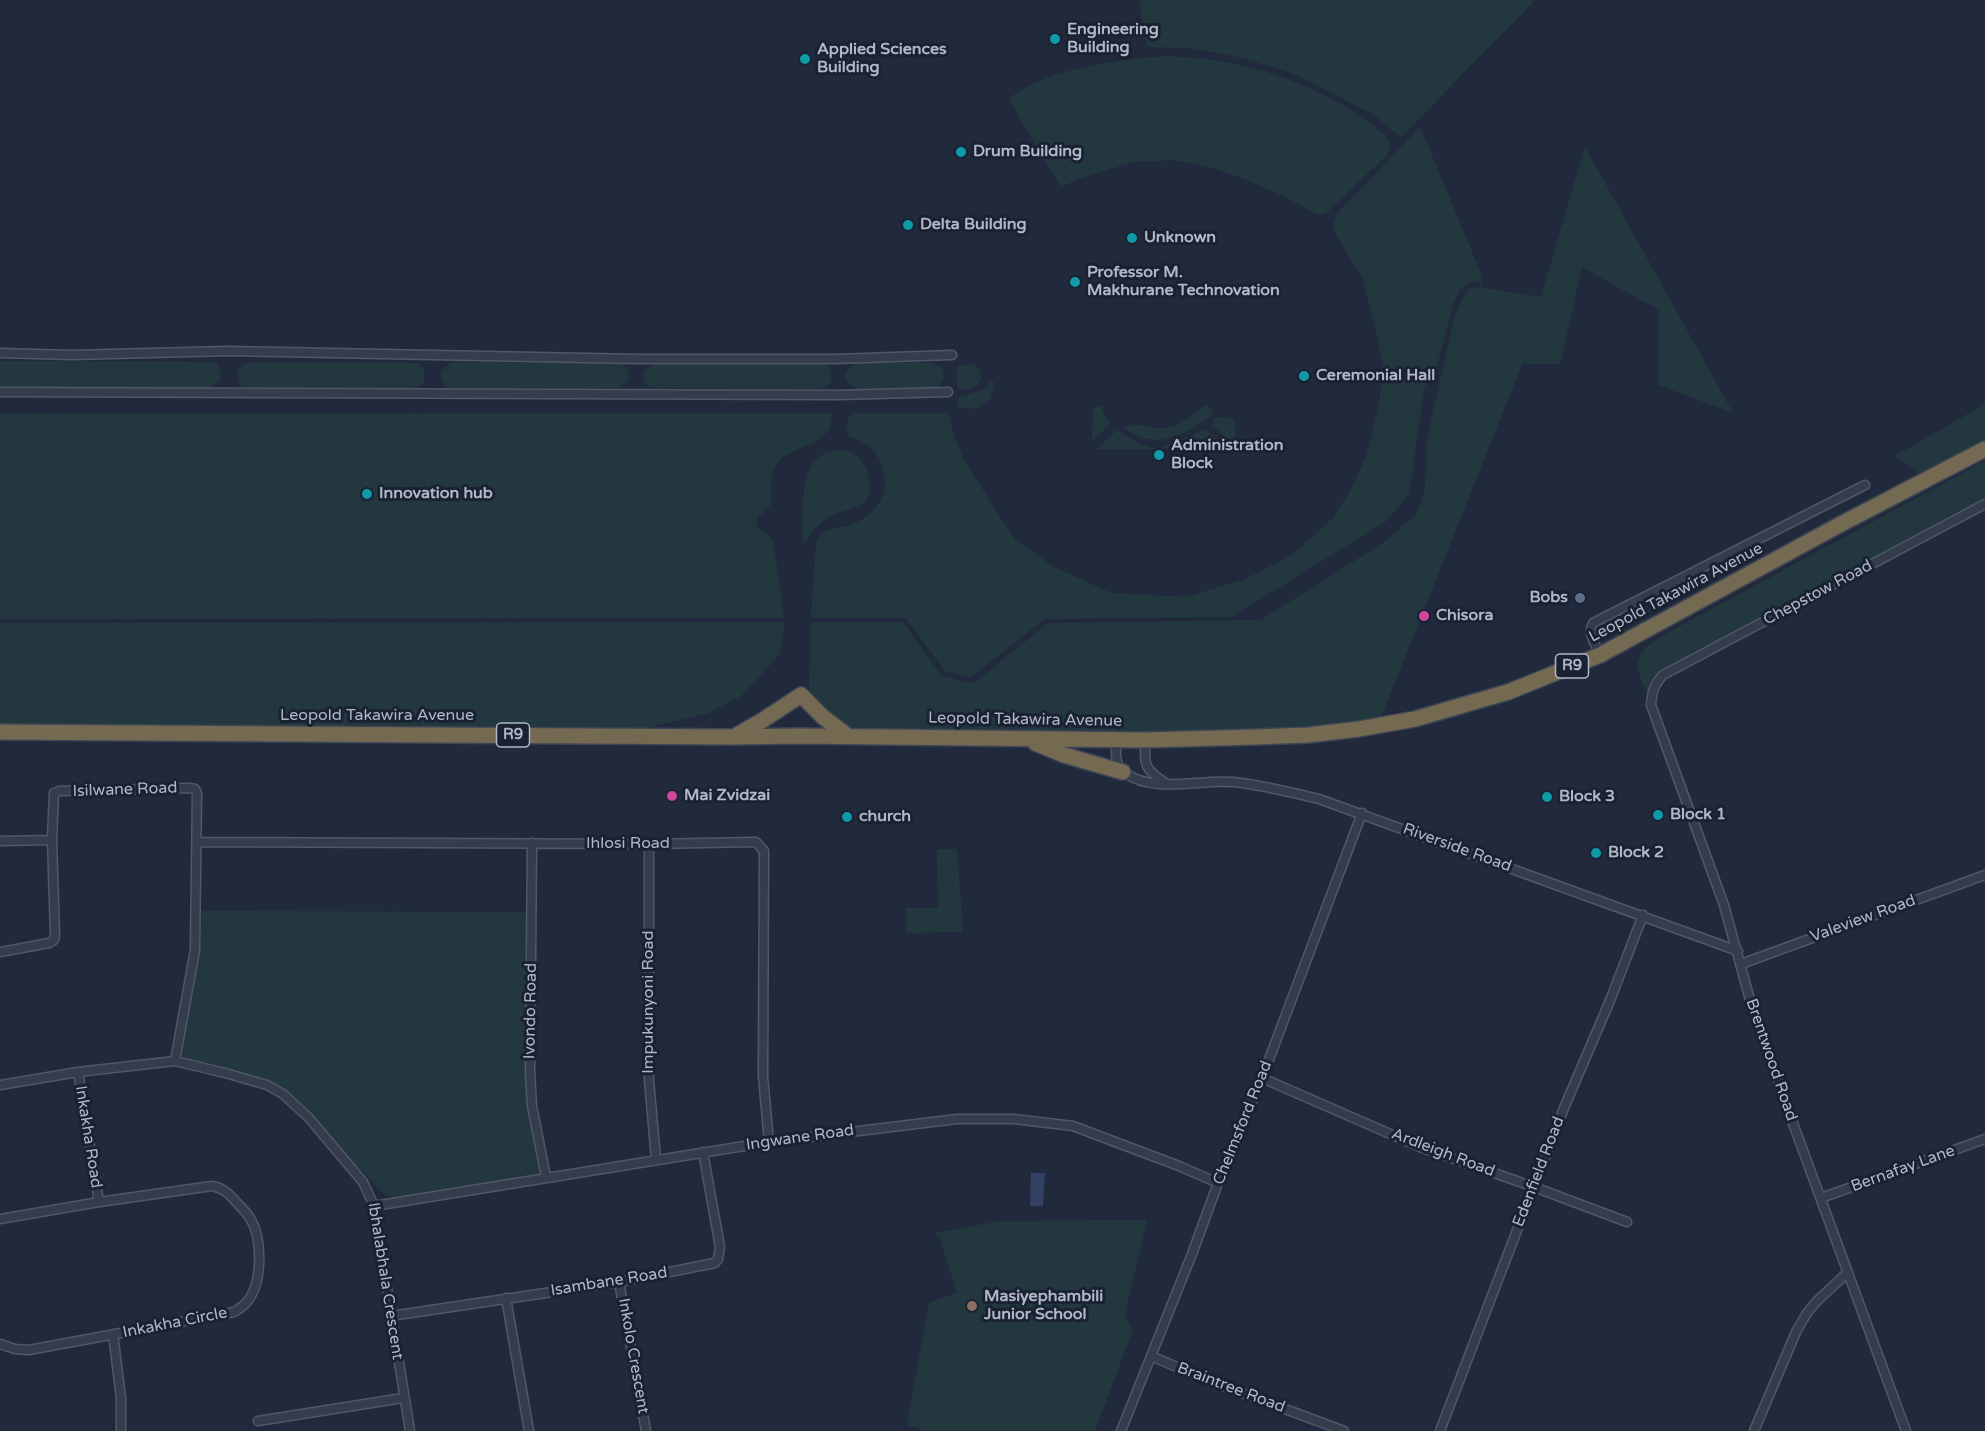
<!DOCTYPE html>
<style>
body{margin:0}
canvas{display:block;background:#212a3d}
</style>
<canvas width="1985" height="1431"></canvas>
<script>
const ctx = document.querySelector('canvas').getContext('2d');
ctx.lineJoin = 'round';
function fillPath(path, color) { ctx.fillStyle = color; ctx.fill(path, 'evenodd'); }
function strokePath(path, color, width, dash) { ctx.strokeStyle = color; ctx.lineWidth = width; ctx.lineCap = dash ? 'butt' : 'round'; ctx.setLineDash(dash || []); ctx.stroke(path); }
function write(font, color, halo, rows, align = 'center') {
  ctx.font = font + ' "Varela Round",sans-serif'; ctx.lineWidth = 6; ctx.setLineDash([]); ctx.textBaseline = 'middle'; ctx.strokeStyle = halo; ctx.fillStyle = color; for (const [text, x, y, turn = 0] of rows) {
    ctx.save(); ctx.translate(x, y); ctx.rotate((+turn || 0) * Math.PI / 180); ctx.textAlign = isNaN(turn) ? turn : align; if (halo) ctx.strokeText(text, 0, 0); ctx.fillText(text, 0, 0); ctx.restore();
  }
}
const green = new Path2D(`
 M1139 0H1535L1401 137 1371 113 1292 73 1243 58 1191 48 1147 47Z
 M1167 56C1192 57 1216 60 1240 65 1288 76 1337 97 1376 128 1380 132 1387 135 1389 140 1390 145 1389 149 1388 154L1327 212 1318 215 1284 196 1240 177 1213 168 1173 160 1133 162 1081 178 1063 186 1059 184 1009 99C1044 69 1122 59 1167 56Z
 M1420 127 1482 276V283L1475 281 1466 284 1460 289 1452 307 1436 370 1424 388 1409 495 1385 522 1231 617 1045 619 971 677 945 671 906 618H811L816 542C818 540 819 537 822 534 827 528 841 528 848 526 873 518 891 496 883 469 878 449 867 442 848 436L846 431 848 418 857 413H949L954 436 964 460 996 511 1015 539 1052 566 1111 593 1186 597 1246 579 1292 555 1333 518 1352 488 1367 454 1379 406 1383 367 1376 330 1362 277 1334 231 1333 225 1336 215Z
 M1585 147 1733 413 1659 385V310L1582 267 1560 364H1522L1381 717C1294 734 1205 733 1117 732 1031 731 944 731 858 730L841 727 811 701 809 688 811 622H903L941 675 973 684 1048 623 1261 620 1386 541 1415 515 1421 504 1425 490 1427 439 1455 316 1463 297 1469 289 1478 287 1541 297Z
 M0 361 214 362C221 367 222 373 220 380L211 387H0Z
 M248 362 418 363C425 368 426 374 424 382L415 388H245L240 385 237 371Z
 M452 362 622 363C628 368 630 374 628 381L619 388H449C442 383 441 379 441 371Z
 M661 362 824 363C831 368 832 374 831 382L821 389 651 388C644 384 643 379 644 371L654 363Z
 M857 363H932L942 367 944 379 938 387 932 390 856 389 846 380C844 371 849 366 857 363Z
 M973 364 980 369 981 378 978 385 968 389H959L957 386V366Z
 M991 381 994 382 991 399 977 409 957 407 959 397 983 390Z
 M1985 404V440L1922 475 1895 456Z
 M1207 405 1212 411V415C1185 436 1153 452 1123 427 1137 421 1147 428 1161 428 1181 428 1192 414 1207 405Z
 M1101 406 1105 417 1111 423 1092 441 1093 408Z
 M831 413C838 446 787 444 775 467 769 478 771 492 771 504L761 515H758L756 528H759L773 539 784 618 0 619V414Z
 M1219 417 1231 418 1235 422V446L1231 447 1217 429 1212 426 1214 419Z
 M1117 430 1138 443 1155 449H1097Z
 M1205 430 1218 440 1222 448H1161Z
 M840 450C866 452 874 478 867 500 856 510 843 509 831 516 818 522 812 534 803 544 803 519 798 471 822 455 827 452 834 451 840 450Z
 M1985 461V501L1660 674 1647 692C1634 664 1632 657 1660 637Z
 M785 622 779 655 741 696 708 713 651 727 574 731 0 727V623Z
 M937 849H957L963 932 906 933V908H938Z
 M202 911 528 912V1072L542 1165 537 1174 400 1199 392 1198 385 1195 311 1117 284 1092 188 1062 182 1057 181 1052 200 948Z
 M1147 1220 1124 1318 1133 1329 1095 1431H926L907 1425 929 1303 957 1293 940 1239 934 1233 1001 1221Z`);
const water = new Path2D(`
 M1031 1173H1045L1043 1206H1030Z`);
const street = new Path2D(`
 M0 353 72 355 228 351 638 359H836L952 355
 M0 392 838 395 948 392
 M1600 655C1596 645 1587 633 1593 623L1865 485
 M1116 740C1116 751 1114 766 1125 773 1155 794 1199 779 1233 782 1262 785 1290 792 1319 799L1738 951
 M1146 740C1143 765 1145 770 1167 784
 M0 841 52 840
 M198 842 649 844 756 842 764 851 763 1076 769 1142
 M532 843 530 1072 532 1106 546 1177
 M649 844V1080L656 1159
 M0 952 49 943 54 940 55 934 52 840 54 793 59 791 189 788 195 789 197 793 195 950 175 1061
 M1741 964 1985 875
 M78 1072 99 1202
 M1262 1078 1420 1147 1534 1187 1627 1222
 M0 1085 78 1072 175 1061 225 1073 267 1085 283 1094 309 1118 363 1182 374 1206 410 1431
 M1821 1198 1985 1139
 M374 1206 769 1142 957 1119H1014L1073 1126 1179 1166 1218 1183
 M0 1219 99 1202 212 1186C224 1188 230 1195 238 1204 242 1208 247 1213 250 1218 263 1239 263 1286 245 1304 242 1307 237 1310 234 1312L29 1350 15 1349 0 1344
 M619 1282 646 1431
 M506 1298 529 1431
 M391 1316 619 1282 715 1263 718 1259 720 1247 703 1152
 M113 1334 121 1398V1431
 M1151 1356 1210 1381 1344 1431
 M258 1421 403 1398
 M1121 1431 1192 1254 1218 1183 1262 1078 1362 813
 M1440 1431 1564 1108 1609 1003 1643 915
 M1754 1431 1796 1332 1807 1313 1816 1302 1848 1272
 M1906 1431 1787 1107 1750 1000 1724 905 1651 705C1652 692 1654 685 1663 675L1985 504`);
const highway = new Path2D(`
 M0 732 732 737 799 736 1146 740 1255 737 1308 735 1359 729 1415 719 1508 692 1600 655 1841 524 1985 449
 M737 735 763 720 801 695 823 717 848 736
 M1035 743 1064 755 1123 772`);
const markers = [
 [1055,39,6,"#0f9aa8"],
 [805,59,6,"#0f9aa8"],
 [961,152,6,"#0f9aa8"],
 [908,225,6,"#0f9aa8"],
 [1132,238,6,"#0f9aa8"],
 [1075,282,6,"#0f9aa8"],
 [1304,376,6,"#0f9aa8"],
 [1159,455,6,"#0f9aa8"],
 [367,494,6,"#0f9aa8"],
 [1580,598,6,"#5c6f8a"],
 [1424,616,6,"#d1479c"],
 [672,796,6,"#d1479c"],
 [1547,797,6,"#0f9aa8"],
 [1658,815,6,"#0f9aa8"],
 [847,817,6,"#0f9aa8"],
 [1596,853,6,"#0f9aa8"],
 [972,1306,6,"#8d6e63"]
];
const shields = [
 [1572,666,33],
 [513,735,33]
];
const shieldNames = [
 ["R9",1572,666],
 ["R9",513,735]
];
const poiNames = [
 ["Engineering",1067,30],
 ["Building",1067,48],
 ["Applied Sciences",817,50],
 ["Building",817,68],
 ["Drum Building",973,152],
 ["Delta Building",920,225],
 ["Unknown",1144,238],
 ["Professor M.",1087,273],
 ["Makhurane Technovation",1087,291],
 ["Ceremonial Hall",1316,376],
 ["Administration",1171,446],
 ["Block",1171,464],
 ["Innovation hub",379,494],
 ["Bobs",1568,598,"right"],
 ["Chisora",1436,616],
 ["Mai Zvidzai",684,796],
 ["Block 3",1559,797],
 ["Block 1",1670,815],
 ["church",859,817],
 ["Block 2",1608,853],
 ["Masiyephambili",984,1297],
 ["Junior School",984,1315]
];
const streetNames = [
 ["Leopold Takawira Avenue",1676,593,-28],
 ["Chepstow Road",1818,593,-28],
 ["Leopold Takawira Avenue",377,716],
 ["Leopold Takawira Avenue",1025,720,1],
 ["Isilwane Road",125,790,-2],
 ["Ihlosi Road",628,844],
 ["Riverside Road",1457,848,20],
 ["Valeview Road",1863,919,-20],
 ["Impukunyoni Road",649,1002,-90],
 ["Ivondo Road",531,1011,-89],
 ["Brentwood Road",1771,1060,71],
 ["Chelmsford Road",1243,1123,-68],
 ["Inkakha Road",88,1137,81],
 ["Ingwane Road",800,1138,-8],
 ["Ardleigh Road",1443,1153,21],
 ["Bernafay Lane",1903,1169,-20],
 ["Edenfield Road",1539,1172,-69],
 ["Ibhalabhala Crescent",385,1281,81],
 ["Isambane Road",609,1282,-9],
 ["Inkakha Circle",175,1323,-11],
 ["Inkolo Crescent",633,1356,80],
 ["Braintree Road",1231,1388,21]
];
fillPath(green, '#23383e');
fillPath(water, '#324164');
strokePath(street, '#505768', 11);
strokePath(highway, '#3d4455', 18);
strokePath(street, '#353d4d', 8);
strokePath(highway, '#746a52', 15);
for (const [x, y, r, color] of markers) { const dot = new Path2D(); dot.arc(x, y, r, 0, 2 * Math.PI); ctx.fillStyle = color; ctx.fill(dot); strokePath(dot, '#1a2232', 2); }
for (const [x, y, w] of shields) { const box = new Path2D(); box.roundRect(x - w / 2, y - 12, w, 24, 4.5); ctx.fillStyle = '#1a2232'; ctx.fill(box); strokePath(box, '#b1b7c9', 1.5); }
write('bold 15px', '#b1b7c9', null, shieldNames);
write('bold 16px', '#b1b7c9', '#1a2232', poiNames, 'left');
write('16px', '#b1b7c9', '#1a2232', streetNames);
</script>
